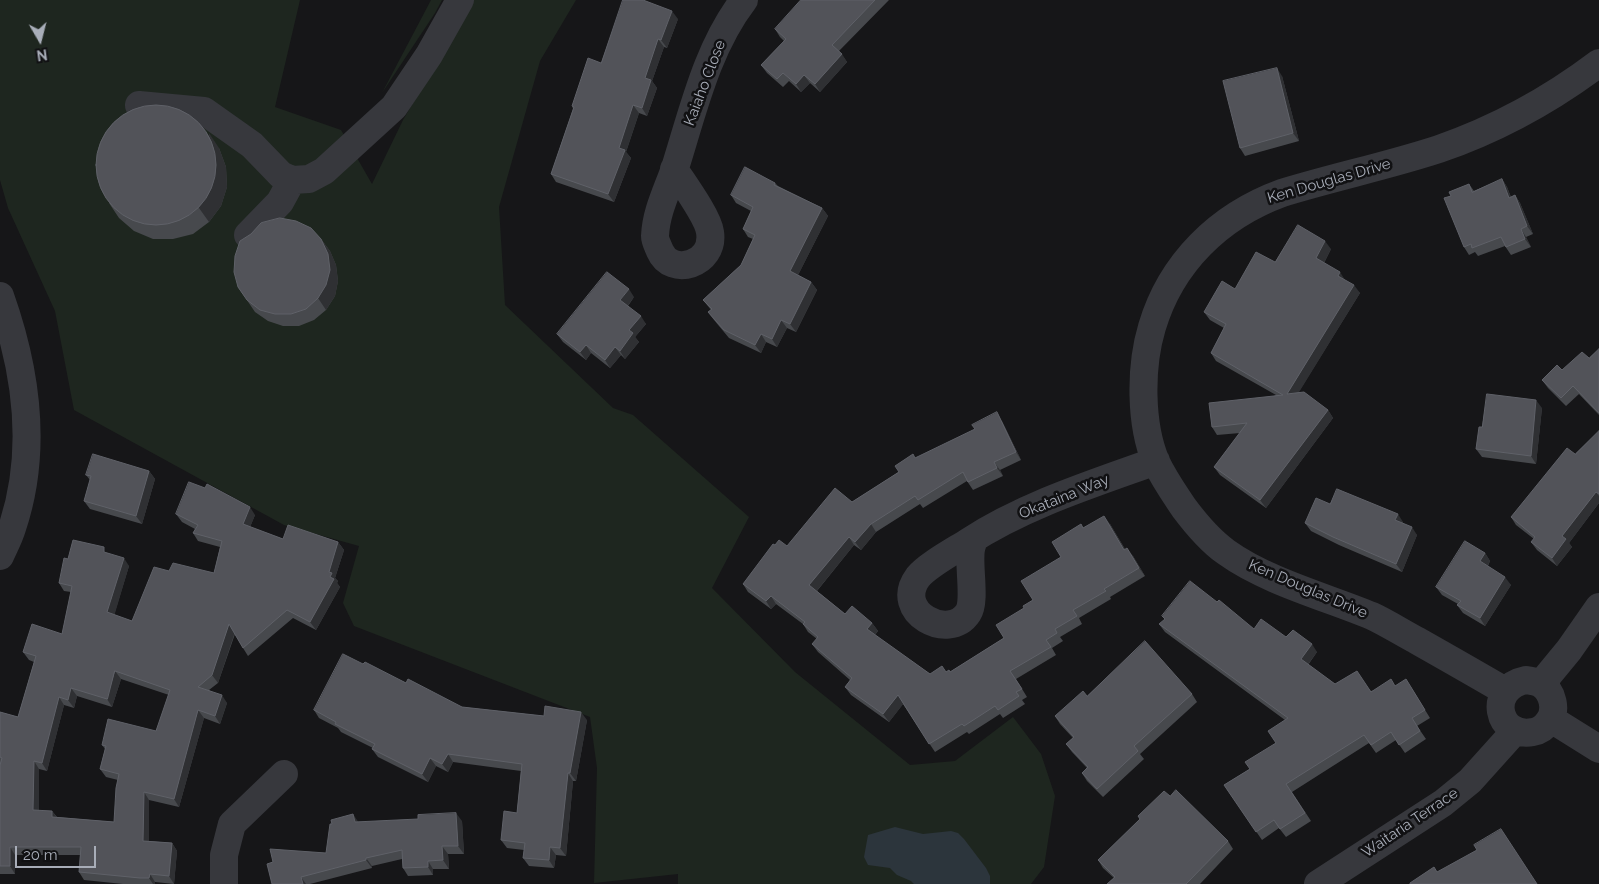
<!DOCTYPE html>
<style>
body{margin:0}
#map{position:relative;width:1599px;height:884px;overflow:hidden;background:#161618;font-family:Raleway,sans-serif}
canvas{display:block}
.north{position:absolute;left:15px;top:15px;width:50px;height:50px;-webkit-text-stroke:4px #111113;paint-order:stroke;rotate:172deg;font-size:14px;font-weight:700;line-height:20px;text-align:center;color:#a8adb8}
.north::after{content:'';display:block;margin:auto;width:18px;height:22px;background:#a8adb8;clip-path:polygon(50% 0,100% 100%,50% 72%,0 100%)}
.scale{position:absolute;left:15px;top:846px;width:81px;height:22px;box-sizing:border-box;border:2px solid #a8adb8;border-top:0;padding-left:6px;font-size:15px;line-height:18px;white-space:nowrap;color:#a8adb8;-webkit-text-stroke:4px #111113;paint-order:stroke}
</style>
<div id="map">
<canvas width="1599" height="884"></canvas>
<div class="north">N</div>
<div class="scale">20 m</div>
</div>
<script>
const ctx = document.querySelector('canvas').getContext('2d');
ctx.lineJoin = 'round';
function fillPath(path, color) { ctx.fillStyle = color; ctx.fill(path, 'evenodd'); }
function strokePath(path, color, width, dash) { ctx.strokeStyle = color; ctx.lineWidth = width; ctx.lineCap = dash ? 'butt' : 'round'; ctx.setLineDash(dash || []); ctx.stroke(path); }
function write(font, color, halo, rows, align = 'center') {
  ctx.font = font + ' Raleway,sans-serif'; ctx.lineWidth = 5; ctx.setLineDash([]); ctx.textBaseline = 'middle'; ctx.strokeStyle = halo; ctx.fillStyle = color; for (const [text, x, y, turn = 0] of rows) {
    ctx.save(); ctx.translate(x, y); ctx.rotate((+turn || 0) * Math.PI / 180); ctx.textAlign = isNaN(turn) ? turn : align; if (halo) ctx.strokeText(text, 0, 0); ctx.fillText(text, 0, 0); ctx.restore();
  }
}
const green = new Path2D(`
 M0 0H300L275 107 341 130 372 184 403 120 473 0H576L540 61 499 207 505 305 613 408 633 415 749 517 712 588 795 672 910 765 955 761 1013 717 1041 754 1055 796 1044 867 1031 884H678V874L594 883 597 768 590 717 354 626 343 603 359 546 284 525 74 410 55 311 8 208 0 180Z
 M431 0H442L435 13 382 93Z`);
const water = new Path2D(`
 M895 827 923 834 951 831 958 833 964 839 986 868 990 876V884H914L911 881 897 875 890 868 868 865 864 857 868 835Z`);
const minor = new Path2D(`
 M139 105 204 111 252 145 281 175 292 180
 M674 169C683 183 708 217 710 232 715 265 671 277 660 251 658 246 655 241 655 236 656 212 667 191 675 168 693 111 707 48 744 0
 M248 235 280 202 292 180 309 179 324 171 394 107 429 55 460 0
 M0 296C27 372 38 451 12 528 9 538 4 547 0 556
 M975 538C973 541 972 545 971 549 968 565 976 601 968 613 949 642 892 612 918 577 928 565 954 551 968 542 1025 505 1092 484 1156 461
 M1526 680C1531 681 1536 681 1541 684 1553 692 1557 710 1549 721 1545 727 1539 731 1533 732 1497 739 1486 688 1526 680Z
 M1541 684 1569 650 1599 607
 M1505 691C1476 674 1446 657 1416 640 1401 632 1387 623 1372 616 1326 597 1266 581 1226 552 1209 540 1196 524 1184 508 1174 493 1164 479 1156 462 1140 424 1140 367 1152 327 1171 263 1219 216 1282 193 1334 177 1387 166 1439 149 1497 129 1550 100 1599 63
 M1551 719 1599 749
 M224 884V855L232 824 284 774
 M1318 884 1443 803 1470 781 1515 731`);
const wall = new Path2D(`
 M801 0H889L839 51 847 62 820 92 810 83 801 92 789 81 783 87 767 73 761 65 784 41 780 37 775 29Z
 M678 19 667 48 664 47 652 81 657 88 647 116 639 113 626 152 631 158 614 202 556 182 551 174 573 109 572 106Z
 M1282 76 1299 141 1245 156 1240 148Z
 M219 148 226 167 227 187 221 206 209 222 193 234 173 239H153L134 231 119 218 109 203Z
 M1502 179 1507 187 1511 197 1515 195 1520 203 1533 234 1526 237 1531 247 1511 255 1505 246 1478 256 1475 252 1469 255 1464 247 1451 196 1469 184 1474 191Z
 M775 183 778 186 822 208 828 216 798 275 811 282 817 290 796 332 787 328 777 347 766 342 761 353 729 338 714 320 708 312 711 310 703 300 741 265 753 239 748 237 743 229 751 211 736 203 731 195Z
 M321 239 330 251 336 265 338 281 335 296 326 310 314 320 299 326H283L268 321 255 312 238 287Z
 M1331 249 1324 263 1360 293 1298 393 1328 410 1333 418 1266 508 1220 475 1214 467 1240 433 1217 435 1212 427 1276 395 1216 361 1211 353 1224 328 1210 320 1204 312 1275 262Z
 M634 297 628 306 646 324 635 337 639 342 625 359 621 355 610 368 591 353 586 360 563 342 557 334Z
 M1599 349V415L1579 394 1566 406 1548 388 1542 380 1562 370 1589 358Z
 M1542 408 1536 464 1482 457 1476 449 1482 427Z
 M1002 421 1021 460 1000 470 1003 476 973 490 967 481 923 508 920 504 876 532 861 550 854 545 817 591 845 614 872 623 878 631 875 635 930 674 950 672 1004 638 1024 608 1033 600 1061 557 1081 524 1083 528 1110 524 1125 549 1133 556 1145 576 1110 597 1111 599 1079 618 1082 624 1060 637 1063 641 1052 648 1056 655 1016 679 1027 697 1022 700 1025 704 1003 718 1000 714 969 734 967 732 935 752 903 704 889 722 851 695 845 687 850 680 818 652 812 644 817 639 808 632 803 624 776 604 771 609 748 592 743 584 775 545 787 546 852 502 899 472 915 458Z
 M1599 431V503L1569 543 1572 547 1557 566 1537 550 1531 542 1534 539 1516 525 1511 517Z
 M149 471 155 479 142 524 90 509 84 501 90 480 86 475Z
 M1330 504 1403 522V523L1417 535 1402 572 1339 545 1311 531 1305 523Z
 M176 514 255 515 250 527 283 539 338 542 344 550 335 578 338 581 337 583 340 587 316 630 293 618 248 656 243 648 235 634 218 683 209 690 227 703 220 724 204 718 179 807 149 800V841L172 843 177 851 174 884 155 882V884H123L84 880 79 872 80 855H15V874H0V712L18 717 34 662 29 660 23 652 62 634 71 592 64 591 59 583 68 559 108 553 129 566 114 615 132 621 169 571 214 573 220 547 198 541 193 533 195 529 182 522ZM121 679 169 695 156 731 102 745 105 749 100 769 106 777 118 780 114 822 57 817 52 811H39V769L47 771 64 705 74 708 77 696 112 707Z
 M1485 553 1490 561 1488 566 1511 585 1485 626 1463 613 1457 605 1458 604 1442 595 1436 587Z
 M1217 602 1254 629 1286 637 1317 652 1308 665 1335 684 1371 691 1396 686 1411 687 1430 718 1417 726 1426 739 1405 753 1396 740 1376 753 1369 743 1292 792 1311 821 1286 837 1279 828 1262 840 1224 785 1250 769 1276 743 1285 720 1165 632 1159 624Z
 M363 664 462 707 544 716 587 720 576 781H573L566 856 556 855 554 868 529 866 523 858 524 850 507 848 501 840 517 813 521 771 453 762 448 772 436 766 428 782 378 757 372 749 373 748 341 732 338 728 319 718 314 710Z
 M1192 694 1197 702 1140 754 1144 759 1103 797 1087 781 1082 773 1087 768 1072 752 1066 744 1073 738 1060 724 1055 716 1087 696Z
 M1138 816 1228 841 1233 849 1200 884H1107L1114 878 1103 868 1098 860 1140 819Z
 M462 821 464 854H448L449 869H433V875L408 876 403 868 402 859 372 866V868L310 884H272L326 853 359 822Z`);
const shadedWall = new Path2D(`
 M672 11 678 19 667 48 661 40Z
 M658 39 664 47 652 81 657 88 647 116 642 108 645 78Z
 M842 54 847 62 820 92 815 84Z
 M1277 68 1282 76 1299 141 1293 133Z
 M804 75 810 83 801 92 796 84Z
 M633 105 639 113 626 152 631 158 614 202 608 194 619 148Z
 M209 133 219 148 226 167 227 187 221 206 209 222 199 208Z
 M1502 179 1507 187 1514 206 1509 198Z
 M1515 195 1520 203 1533 234 1527 226Z
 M822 208 828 216 796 279 790 271Z
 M1521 229 1526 237 1531 247 1525 239Z
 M321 239 330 251 336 265 338 281 335 296 326 310 318 298Z
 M1325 241 1331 249 1322 267 1316 258Z
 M1340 272 1345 280 1338 276Z
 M811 282 817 290 796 332 790 324Z
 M1354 285 1360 293 1293 402 1287 394Z
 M629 289 634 297 626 308 620 300Z
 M641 316 646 324 635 337 639 342 625 359 620 351 629 330Z
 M781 320 787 328 777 347 772 339Z
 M761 334 766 342 761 353 755 345Z
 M586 345 591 353 586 360 580 352Z
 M615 347 621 355 610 368 605 360Z
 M1536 400 1542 408 1536 464 1531 456Z
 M1328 410 1333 418 1266 508 1260 500Z
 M997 412 1002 421 1021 460 1016 452Z
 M994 462 1000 470 1003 476 997 468Z
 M149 471 155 479 142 524 136 516Z
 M1596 492 1599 496V503L1569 543 1572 547 1557 566 1552 558 1562 536Z
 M250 507 255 515 248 532 243 524Z
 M1398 514 1403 522 1401 528 1395 520Z
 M1104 516 1110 524 1130 558 1124 550Z
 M871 524 876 532 861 550 855 542Z
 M1412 527 1417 535 1402 572 1396 564Z
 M849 537 854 545 815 593 809 585Z
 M338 542 344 550 335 578 338 581 337 583 340 587 316 630 310 622 330 577 329 572Z
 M1127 548 1133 556 1145 576 1139 568Z
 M1485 553 1490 561 1486 569 1480 561Z
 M124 558 129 566 113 620 107 612Z
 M1505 577 1511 585 1485 626 1480 618Z
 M771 596 776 604 771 609 766 601Z
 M872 623 878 631 873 637 867 629Z
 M229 624 235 632 218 683 212 675Z
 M1312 644 1317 652 1306 667 1301 659Z
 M115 671 121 679 112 707 107 699Z
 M71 688 77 696 74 708 68 700Z
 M222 695 227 703 220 724 215 716Z
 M898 695 904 703 889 722 883 714Z
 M59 697 64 705 47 771 42 763Z
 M198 710 204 718 179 807 174 799Z
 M581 712 587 720 576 781 570 773Z
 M448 754 453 762 448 772 442 764Z
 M430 758 436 766 428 782 422 774Z
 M34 761 39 769V819L33 810Z
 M568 773 573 781 566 856 560 848Z
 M144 792 149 800V849L143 841Z
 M52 811 58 819 52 817Z
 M456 813 462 821 464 854 458 846Z
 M353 814 359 823 355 822Z
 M172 843 177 851 174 884 169 876Z
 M442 846 448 854 449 869 443 860Z
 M10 847 15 855V874L10 866Z
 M550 847 556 855 554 868 549 860Z
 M366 858 372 866V868L366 860Z
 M428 861 433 869V875L428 867Z
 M150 874 155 882V884H153L149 878Z
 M301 877 306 884H303Z`);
const building = new Path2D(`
 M623 0H643L672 11 661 40 658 39 645 78 651 80 642 108 633 105 619 148 625 150 608 194 551 174 574 107 572 106 588 58 601 63Z
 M801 0H875L832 45 842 54 815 84 804 75 796 84 783 73 777 79 761 65 786 39 775 29Z
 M1277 68 1293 133 1240 148 1223 81Z
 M96 165a60 60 0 1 1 120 0a60 60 0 1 1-120 0Z
 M745 167 775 183 774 185 822 208 790 271 811 282 790 324 781 320 772 339 761 334 755 345 724 330 708 312 712 309 703 300 741 265 755 235 743 229 753 207 731 195Z
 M1502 179 1509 198 1515 195 1527 226 1521 229 1525 239 1506 247 1501 237 1472 248 1471 244 1464 247 1444 198 1451 196 1449 192 1469 184 1472 192Z
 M280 218 296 221 311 228 321 239 328 254 330 270 326 285 318 298 306 309 291 314H275L260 310 247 300 238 287 234 272 235 256 240 241 251 234 261 223Z
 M1298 225 1325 241 1316 258 1340 272 1338 276 1354 285 1287 394 1304 392 1328 410 1260 500 1214 467 1247 423 1212 427 1209 403 1283 395 1211 353 1226 324 1204 312 1222 281 1235 289 1256 252 1275 262Z
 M607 272 629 289 620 300 641 316 629 330 633 333 620 351 615 347 605 360 586 345 580 352 557 334Z
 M1599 349V413L1573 386 1561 398 1542 380 1557 365 1562 370 1582 352 1589 358Z
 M1487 394 1536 400 1531 456 1476 449 1479 427H1482Z
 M997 412 1016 452 994 462 997 468 968 482 963 472 918 500 915 496 871 524 855 542 849 537 809 585 845 614 852 606 872 623 867 629 930 674 942 666 946 672 949 670 950 672 1004 638 996 625 1024 608 1023 606 1033 600 1021 581 1061 557 1052 542 1081 524 1083 528 1104 516 1124 550 1127 548 1139 568 1104 589 1106 591 1073 610 1077 616 1055 629 1057 633 1046 640 1051 647 1010 671 1022 689 1016 692 1019 696 998 710 995 706 964 726 962 724 929 744 898 695 883 714 845 687 852 678 812 644 818 637 803 624 805 622 771 596 766 601 743 584 773 544 775 545 779 540 787 546 835 488 852 502 899 472 895 466 913 454 915 458 975 429 972 425Z
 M1599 431V494L1596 492 1562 536 1566 539 1552 558 1531 542 1535 537 1511 517 1567 448 1575 454Z
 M93 454 149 471 136 516 84 501 91 476 86 475Z
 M189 482 205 488 207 484 250 507 243 524 283 539 288 525 338 542 329 572 332 573 330 577 334 579 310 622 287 610 243 648 229 624 212 675 198 687 222 695 215 716 198 710 174 799 144 792 143 841 172 843 169 876 150 874 149 878H140L79 872 81 847H10V866H0V765L2 758 0 757V712L18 717 36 656 23 652 32 624 62 634 72 586 59 583 64 558 68 559 73 540 104 547V552L124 558 107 612 132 621 154 567 169 571 173 563 214 573 222 541 193 533 198 525 176 514ZM115 671 170 690 156 731 108 719 102 745 106 746 100 769 119 774 116 788 114 822 52 817V811L33 810 34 761 42 763 59 697 68 700 71 688 107 699Z
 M1337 489 1398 514 1395 520 1412 527 1396 564 1333 537 1305 523 1316 498 1330 504Z
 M1465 541 1485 553 1480 561 1505 577 1480 618 1457 605 1461 601 1436 587Z
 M1190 581 1217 602 1219 600 1254 629 1261 619 1286 637 1293 630 1312 644 1301 659 1335 684 1357 671 1371 692 1391 679 1395 686 1406 679 1425 710 1412 718 1420 731 1399 745 1391 732 1371 745 1364 735 1286 784 1305 813 1280 829 1274 820 1256 832 1224 785 1250 769 1245 762 1276 743 1268 731 1288 718 1159 624 1165 619 1162 616Z
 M1145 641 1192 694 1134 746 1138 751 1097 789 1082 773 1088 767 1066 744 1074 737 1055 716 1083 691 1087 696Z
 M343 654 363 664 365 662 406 683 408 679 462 707 544 716 545 706 581 712 570 773H568L560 848 550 847 549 860 523 858 525 843 501 840 504 811 517 813 522 764 448 754 442 764 430 758 422 774 372 749 375 744 335 724 336 722 314 710Z
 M1176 790 1228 841 1186 884H1107L1115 877 1098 860 1140 819 1138 816 1164 791 1170 796Z
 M456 813 458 846H442L443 860 428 861V867L403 868 402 850 366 858V860L301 877 303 884H272L267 864 273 862 270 849 326 853 330 824H332L331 820 353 814 355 822 418 819V815Z
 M1501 829 1537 884H1410V883L1434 867 1437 872 1477 850 1474 845Z`);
const streetNames = [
 ["Kaiaho Close",705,83,-69],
 ["Ken Douglas Drive",1329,181,-16],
 ["Okataina Way",1064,497,-22],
 ["Ken Douglas Drive",1308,589,23],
 ["Waitaria Terrace",1410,823,-34]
];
fillPath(green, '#1e261f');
fillPath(water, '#2c353c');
strokePath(minor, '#37383d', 28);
fillPath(wall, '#47494d');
fillPath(shadedWall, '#2f3033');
fillPath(building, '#525359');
strokePath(building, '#5f6168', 1);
write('15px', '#a8adb8', '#111113', streetNames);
</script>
